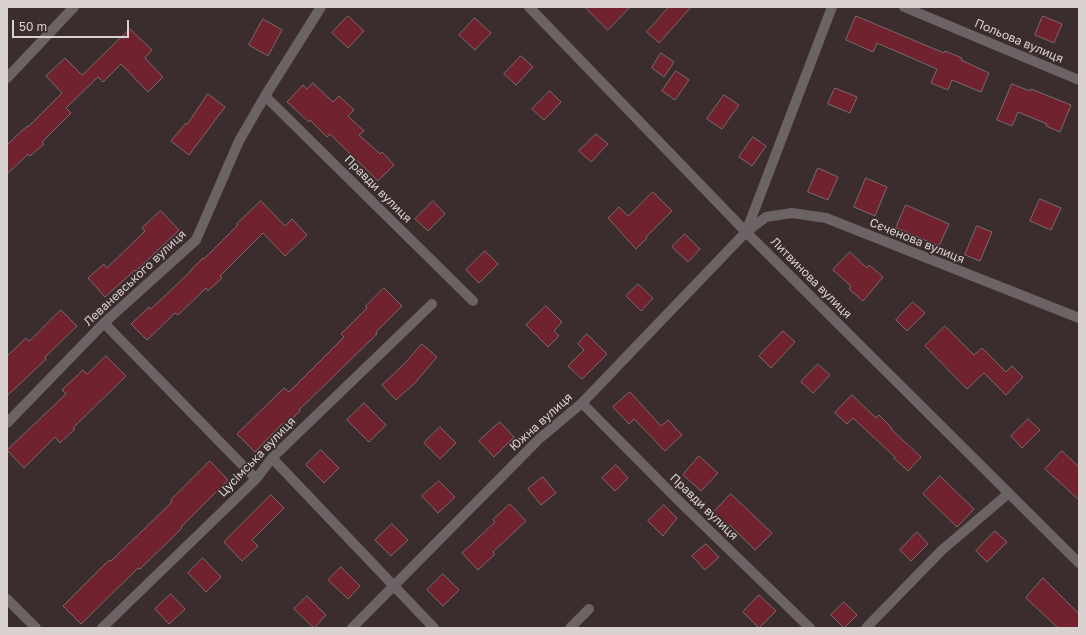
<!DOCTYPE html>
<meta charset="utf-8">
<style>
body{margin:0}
#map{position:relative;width:1086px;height:635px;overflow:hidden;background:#3b2d2e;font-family:"Golos Text",sans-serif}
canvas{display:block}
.frame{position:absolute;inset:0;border:8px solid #d9d0d0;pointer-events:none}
.scale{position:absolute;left:12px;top:20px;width:117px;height:18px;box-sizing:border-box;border:2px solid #d9d0d0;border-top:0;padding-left:5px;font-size:12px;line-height:14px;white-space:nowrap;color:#d9d0d0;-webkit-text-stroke:3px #3b2d2e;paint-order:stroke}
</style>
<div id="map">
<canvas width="1086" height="635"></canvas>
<div class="frame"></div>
<div class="scale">50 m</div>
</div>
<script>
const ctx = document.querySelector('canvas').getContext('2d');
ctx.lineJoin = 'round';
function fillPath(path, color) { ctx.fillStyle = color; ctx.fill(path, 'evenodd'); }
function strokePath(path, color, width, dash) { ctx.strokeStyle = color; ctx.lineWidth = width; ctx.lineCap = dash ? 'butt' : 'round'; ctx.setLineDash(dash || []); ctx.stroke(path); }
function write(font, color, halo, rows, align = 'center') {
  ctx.font = font + ' "Golos Text",sans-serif'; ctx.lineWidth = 3.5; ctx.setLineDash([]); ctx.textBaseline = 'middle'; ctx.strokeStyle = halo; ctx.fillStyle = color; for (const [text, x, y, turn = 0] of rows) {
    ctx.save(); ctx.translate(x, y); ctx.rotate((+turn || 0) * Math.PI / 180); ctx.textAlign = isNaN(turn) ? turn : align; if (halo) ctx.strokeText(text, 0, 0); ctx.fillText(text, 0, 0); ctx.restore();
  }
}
const building = new Path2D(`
 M585 7H630L608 30Z
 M669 7H691L659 43 647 32Z
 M348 16 364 31 348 48 332 33Z
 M856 16 944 53 945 51 962 58 961 60 989 73 981 92 952 80 948 90 931 83 937 69 877 43 873 52 846 40Z
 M1043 16 1062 24 1054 43 1035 35Z
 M475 18 491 33 475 50 459 35Z
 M263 19 282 30 268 56 249 45Z
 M130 29 152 50 145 58 163 77 148 92 121 64 103 82 98 77 66 108 71 113 42 142 44 144 30 156 28 154 7 174V145L27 126 28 127 62 93 46 76 65 58 82 75Z
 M661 53 674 62 664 77 652 68Z
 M521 56 533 67 516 85 504 74Z
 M676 71 689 80 675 100 662 91Z
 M313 83 333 102 339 96 354 110 348 116 364 131 359 135 380 154 382 152 394 165 378 181 330 134 327 137 310 120 309 122 287 102 303 85 307 89Z
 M1012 84 1030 91 1031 89 1071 105 1060 132 1046 126 1047 124 1018 112 1012 126 997 120Z
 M835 88 857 97 850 113 828 104Z
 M550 91 561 102 544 120 532 109Z
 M208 94 225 107 189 155 171 141 186 123 187 124Z
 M724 95 739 105 722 129 707 119Z
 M596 134 608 144 591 162 579 151Z
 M753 137 766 146 752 166 739 157Z
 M818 168 838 177 828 200 808 192Z
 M866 178 887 187 875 216 854 207Z
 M653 192 672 211 646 237 647 238 636 249 608 218 619 207 628 216Z
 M1040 199 1061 208 1051 230 1030 221Z
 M261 201 285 226 292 219 307 235 285 256 263 233 220 276 222 278 208 291 206 288 178 315 175 313 147 340 131 324 149 307 151 309 190 272V271L203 258 204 259 238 225 237 224Z
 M433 201 445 214 428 231 415 219Z
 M906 205 949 224 939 246 896 228Z
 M161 211 179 230 136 271 135 270 105 297 88 278 104 264 107 268 145 231 142 228Z
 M977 226 992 232 980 261 965 255Z
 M685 234 700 249 688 262 672 247Z
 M485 251 498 264 479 283 466 270Z
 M850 252 867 268 869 265 883 277 863 301 849 289 851 286 833 270Z
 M638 284 653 298 641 311 626 296Z
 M384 288 402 306 376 332 377 334 299 410 300 411 285 426 283 423 255 452 237 434 284 388 289 392 344 337 341 334 367 308 366 306Z
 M913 302 925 313 907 331 896 320Z
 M546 306 562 322 554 331 559 336 548 347 526 325Z
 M61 310 77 326 45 357 46 359 7 396V356L26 338 29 341Z
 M945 326 974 355 982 348 1006 372 1012 366 1023 377 1006 395 984 373 967 389 925 346Z
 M783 331 795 342 771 368 759 356Z
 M587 334 607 354 582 379 568 366 584 350 578 344Z
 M422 344 437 357 415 383 396 400 382 385 405 363Z
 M106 356 126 376 73 428 75 429 60 443 55 437 24 468 7 450 66 394 62 390 83 370 87 374Z
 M818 364 830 375 813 393 801 382Z
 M630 392 661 426 668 420 682 435 665 451 637 422 634 419 629 424 613 407Z
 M852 395 876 418 879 415 892 428 891 429 921 457 908 471 894 458 895 457 853 418 847 424 835 413Z
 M364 403 386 425 369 442 347 420Z
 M1028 419 1040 430 1022 448 1011 436Z
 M500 422 514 437 494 457 479 441Z
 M440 427 456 443 440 459 424 443Z
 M321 450 339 468 324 483 306 465Z
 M1062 451 1079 467V500L1045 469Z
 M699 456 718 473 701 491 683 475Z
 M210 461 228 480 181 527 182 528 140 569 138 568 81 624 63 606 109 560 111 561 172 502 171 500Z
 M616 465 628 478 615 491 602 478Z
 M940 476 974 509 957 527 923 494Z
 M543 477 556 493 541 505 528 489Z
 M439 481 455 497 438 513 422 496Z
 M731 494 772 533 755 550 730 525 727 529 712 514Z
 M271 495 284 508 252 540 258 546 242 561 224 542Z
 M510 504 526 521 493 552 495 554 478 570 462 553 495 522 493 520Z
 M664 505 677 518 663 536 648 521Z
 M392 524 408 540 391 556 375 540Z
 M995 531 1007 542 987 562 976 551Z
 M917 532 928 544 911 561 900 550Z
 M706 544 719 557 705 570 692 556Z
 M203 558 221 577 206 592 188 573Z
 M341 567 360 586 348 599 328 580Z
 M443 574 459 590 443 606 427 590Z
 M1043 578 1079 614V628H1058L1026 598Z
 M171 594 185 609 169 624 155 609Z
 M759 595 776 611 759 628 743 612Z
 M307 596 326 615 314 628 294 609Z
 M844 602 857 615 844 628 831 615Z`);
const minor = new Path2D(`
 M529 7 746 232 1079 563
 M904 7 1079 80
 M7 78 74 7
 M265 96 473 301
 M746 232 832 7
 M104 323 256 479
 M582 403 679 501 810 628
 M7 423 104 323 196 240 239 141 265 96 321 7
 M272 458 434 628
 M7 599 36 628
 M102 628 256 479 272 458 432 304
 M352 628 539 439 582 403 746 232 766 217 792 213 826 218 1079 318
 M570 628 589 609
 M866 628 942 550 1009 493`);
const streetNames = [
 ["Польова вулиця",1019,41,23],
 ["Правди вулиця",378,189,45],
 ["Сєченова вулиця",917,241,22],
 ["Леваневського вулиця",135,278,-43],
 ["Литвинова вулиця",811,278,45],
 ["Южна вулиця",541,422,-42],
 ["Цусімська вулиця",257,457,-46],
 ["Правди вулиця",704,507,44]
];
fillPath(building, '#70222f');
strokePath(building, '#7b6a6b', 1);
strokePath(minor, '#6b6364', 10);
write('12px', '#d9d0d0', '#3b2d2e', streetNames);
</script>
